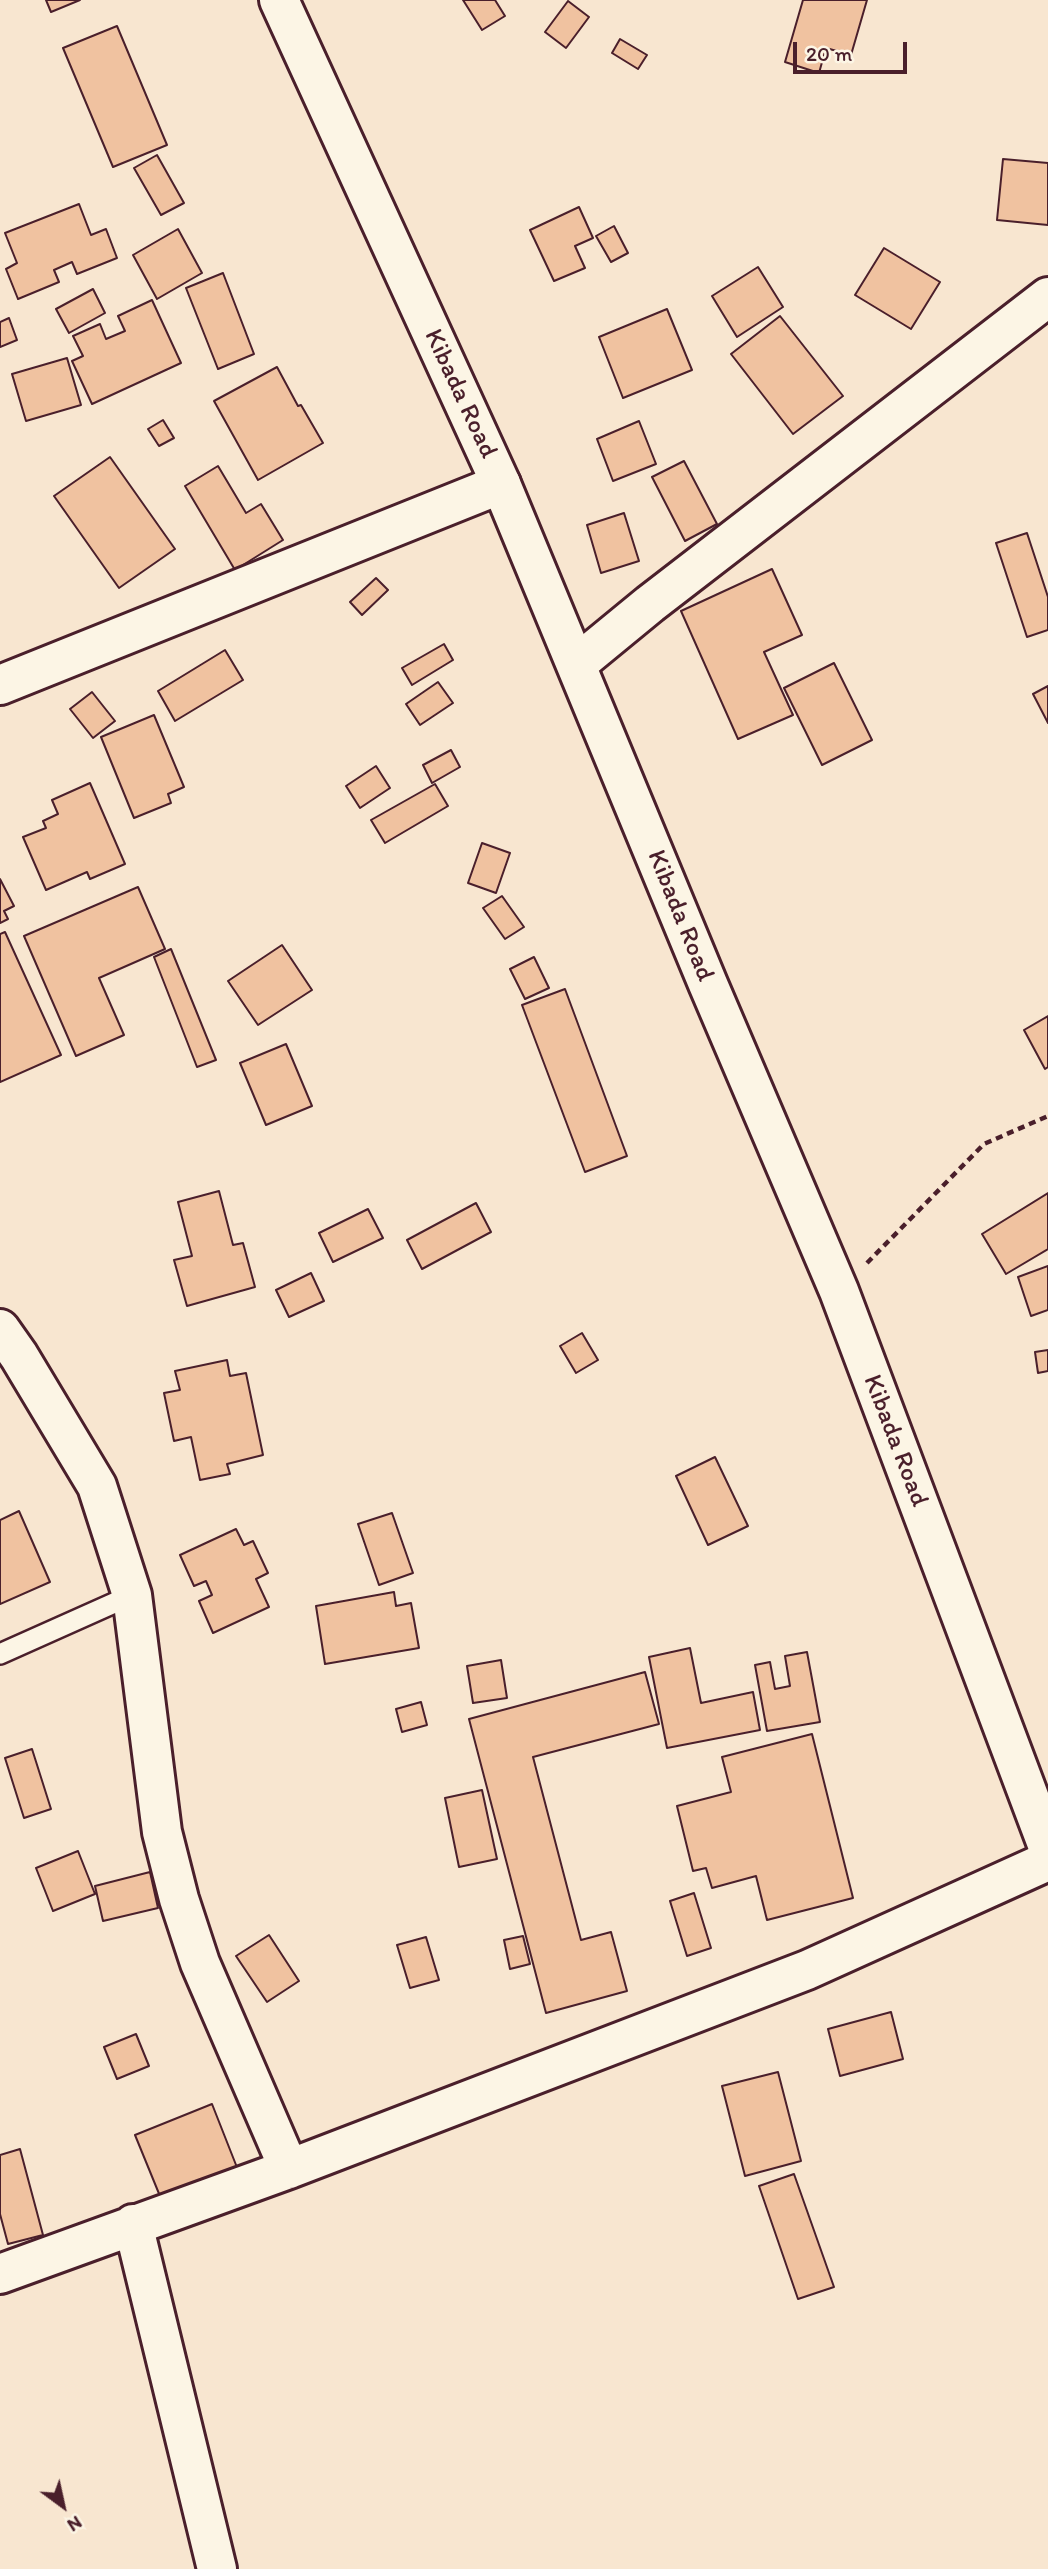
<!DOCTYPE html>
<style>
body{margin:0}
#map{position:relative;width:1048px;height:2569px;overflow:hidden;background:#f8e6d0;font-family:Itim,sans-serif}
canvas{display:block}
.north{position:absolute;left:28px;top:2471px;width:70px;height:70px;-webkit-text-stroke:5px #fcf5e5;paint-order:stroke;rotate:147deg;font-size:19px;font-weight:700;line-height:28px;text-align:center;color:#4a1f2b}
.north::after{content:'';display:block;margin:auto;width:24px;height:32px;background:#4a1f2b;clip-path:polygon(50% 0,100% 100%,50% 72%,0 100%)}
.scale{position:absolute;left:793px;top:42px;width:114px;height:32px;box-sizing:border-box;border:4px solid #4a1f2b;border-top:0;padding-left:9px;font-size:21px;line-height:24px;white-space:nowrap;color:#4a1f2b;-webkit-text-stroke:5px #fcf5e5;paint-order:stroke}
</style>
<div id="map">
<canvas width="1048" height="2569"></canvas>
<div class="north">N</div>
<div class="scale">20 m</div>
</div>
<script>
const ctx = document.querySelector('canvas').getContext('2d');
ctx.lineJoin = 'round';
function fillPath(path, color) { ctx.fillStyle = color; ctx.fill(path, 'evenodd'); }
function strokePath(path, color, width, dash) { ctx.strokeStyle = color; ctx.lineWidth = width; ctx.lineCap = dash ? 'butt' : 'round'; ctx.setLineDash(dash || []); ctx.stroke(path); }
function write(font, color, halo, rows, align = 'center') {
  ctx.font = font + ' Itim,sans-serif'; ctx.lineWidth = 7; ctx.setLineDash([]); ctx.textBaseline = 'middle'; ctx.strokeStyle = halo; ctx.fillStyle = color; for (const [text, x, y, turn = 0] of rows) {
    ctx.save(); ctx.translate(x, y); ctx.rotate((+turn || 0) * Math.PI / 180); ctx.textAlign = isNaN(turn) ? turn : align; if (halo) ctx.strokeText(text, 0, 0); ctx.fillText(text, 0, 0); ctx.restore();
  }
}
const building = new Path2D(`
 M46 0H80L51 12Z
 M463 0H495L505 16 482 30Z
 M803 0H867L851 55 826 48 819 73 785 62Z
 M568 1 589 17 566 48 545 32Z
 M117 26 167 145 113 167 63 48Z
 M620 39 647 55 638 69 612 53Z
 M157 155 184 203 161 215 134 168Z
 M1003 159 1048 163V225L997 220Z
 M79 204 91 235 106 229 117 258 77 274 72 262 54 270 59 282 18 299 6 269 17 263 5 233Z
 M579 207 593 238 575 246 585 268 554 281 530 230Z
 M614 226 628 253 611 262 596 236Z
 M178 229 202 273 157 299 133 255Z
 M884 248 940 282 911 329 855 295Z
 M758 267 783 307 737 337 712 296Z
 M223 273 254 354 218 369 186 288Z
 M93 289 105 313 69 333 56 309Z
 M152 300 181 363 92 404 72 361 83 356 73 336 100 324 106 339 125 331 118 316Z
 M667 309 692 370 623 398 599 337Z
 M780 316 843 396 793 434 731 354Z
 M9 318 17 340 0 347V322Z
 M67 358 81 405 26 421 12 374Z
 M277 367 298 406 301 405 323 443 258 480 214 401Z
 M163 420 174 438 159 446 148 429Z
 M639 421 656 464 613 481 597 439Z
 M110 457 175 549 119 588 54 496Z
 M684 461 717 524 685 541 652 477Z
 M218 466 246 513 261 504 283 540 235 570 185 486Z
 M624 513 639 561 601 573 587 525Z
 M1027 533 1048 597V630L1027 637 996 543Z
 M772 569 802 635 764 652 793 715 738 739 681 611Z
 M376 578 388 590 362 615 350 602Z
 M444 644 453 660 412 685 402 668Z
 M225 650 243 680 175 721 158 691Z
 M834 663 872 740 822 765 784 688Z
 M438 682 453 703 420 725 406 704Z
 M1048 686V723L1033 694Z
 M92 692 115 721 93 738 70 709Z
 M154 715 184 787 168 794 171 803 134 818 101 737Z
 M451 750 460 767 432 783 423 765Z
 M376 766 390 788 360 808 346 786Z
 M90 783 125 864 90 879 87 872 46 890 23 837 46 828 43 821 58 814 52 800Z
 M435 784 448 806 385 843 371 820Z
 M482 843 510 853 496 893 468 883Z
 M0 879 14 906 4 911 8 919 0 923Z
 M138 887 165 949 99 978 124 1035 76 1056 24 936Z
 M502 896 524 927 505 939 483 908Z
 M5 932 61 1055 0 1082V934Z
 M282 945 312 990 258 1025 228 981Z
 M171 949 216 1060 197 1067 154 957Z
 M534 957 549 988 525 999 510 969Z
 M565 989 627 1156 585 1172 522 1005Z
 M1048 1016V1067L1045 1069 1024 1030Z
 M286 1044 312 1106 266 1125 240 1063Z
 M219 1191 233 1245 243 1243 255 1287 187 1306 174 1260 192 1256 178 1202Z
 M1048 1193V1249L1006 1274 982 1234Z
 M476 1203 491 1232 422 1269 407 1240Z
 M368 1209 383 1238 333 1262 319 1233Z
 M1048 1266V1310L1031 1316 1018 1277Z
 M311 1273 324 1301 289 1317 276 1290Z
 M582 1333 598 1360 576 1373 560 1346Z
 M1048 1350V1371L1038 1373 1035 1352Z
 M227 1360 230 1376 246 1373 263 1455 227 1464 230 1474 200 1480 191 1437 174 1441 164 1393 180 1390 175 1371Z
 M715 1457 748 1526 708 1545 676 1476Z
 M19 1511 50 1582 0 1604V1520Z
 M392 1513 413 1573 379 1585 358 1524Z
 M236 1529 244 1545 253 1541 268 1573 256 1579 269 1607 213 1633 199 1601 212 1595 206 1581 194 1586 180 1555Z
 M394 1592 396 1606 411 1603 419 1648 325 1664 316 1606Z
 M690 1648 701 1703 753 1692 760 1730 667 1748 649 1657Z
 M807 1652 820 1722 767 1731 755 1665 770 1662 775 1689 790 1686 785 1656Z
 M501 1660 507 1698 473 1703 467 1666Z
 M645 1672 659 1724 533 1757 581 1940 611 1932 627 1991 546 2013 469 1719Z
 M421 1702 427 1725 402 1732 396 1709Z
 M812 1734 853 1898 767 1920 756 1876 712 1888 706 1868 693 1871 677 1806 731 1792 722 1757Z
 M32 1749 51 1809 24 1818 5 1758Z
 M482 1790 497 1859 459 1867 445 1798Z
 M78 1851 95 1894 53 1911 36 1868Z
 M150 1872 158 1908 103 1921 95 1886Z
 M694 1893 711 1948 687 1956 670 1901Z
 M269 1935 299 1981 267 2002 236 1956Z
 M523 1936 530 1964 510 1969 504 1940Z
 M426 1937 439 1980 410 1988 397 1945Z
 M891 2012 903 2059 840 2076 828 2029Z
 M136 2034 149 2066 117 2079 104 2047Z
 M778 2072 801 2161 745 2176 722 2086Z
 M212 2104 238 2170 162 2201 135 2135Z
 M20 2149 43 2235 8 2244 0 2214V2155Z
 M794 2174 834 2287 798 2299 759 2186Z`);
const path = new Path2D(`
 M867 1263 984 1144 1048 1116`);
const lane = new Path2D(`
 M0 1654 132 1595`);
const street = new Path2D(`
 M577 664 650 604 1048 297
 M0 685 501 484
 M0 1329 19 1356 97 1486 132 1595 162 1832 179 1899 200 1963 289 2169
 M133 2224 217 2569
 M0 2274 289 2169 807 1970 1048 1861`);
const secondary = new Path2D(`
 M279 0 501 484 708 984 839 1291 1048 1847`);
const streetNames = [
 ["Kibada Road",460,394,65],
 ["Kibada Road",680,916,68],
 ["Kibada Road",895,1441,69]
];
fillPath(building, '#f0c2a0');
strokePath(building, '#4a1f2b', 2);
strokePath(lane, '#4a1f2b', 24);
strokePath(street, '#4a1f2b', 44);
strokePath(secondary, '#4a1f2b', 44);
strokePath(path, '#4a1f2b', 4.5, [7, 5]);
strokePath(lane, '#fcf5e5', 19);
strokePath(street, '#fcf5e5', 38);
strokePath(secondary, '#fcf5e5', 38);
write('26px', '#4a1f2b', '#fcf5e5', streetNames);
</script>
